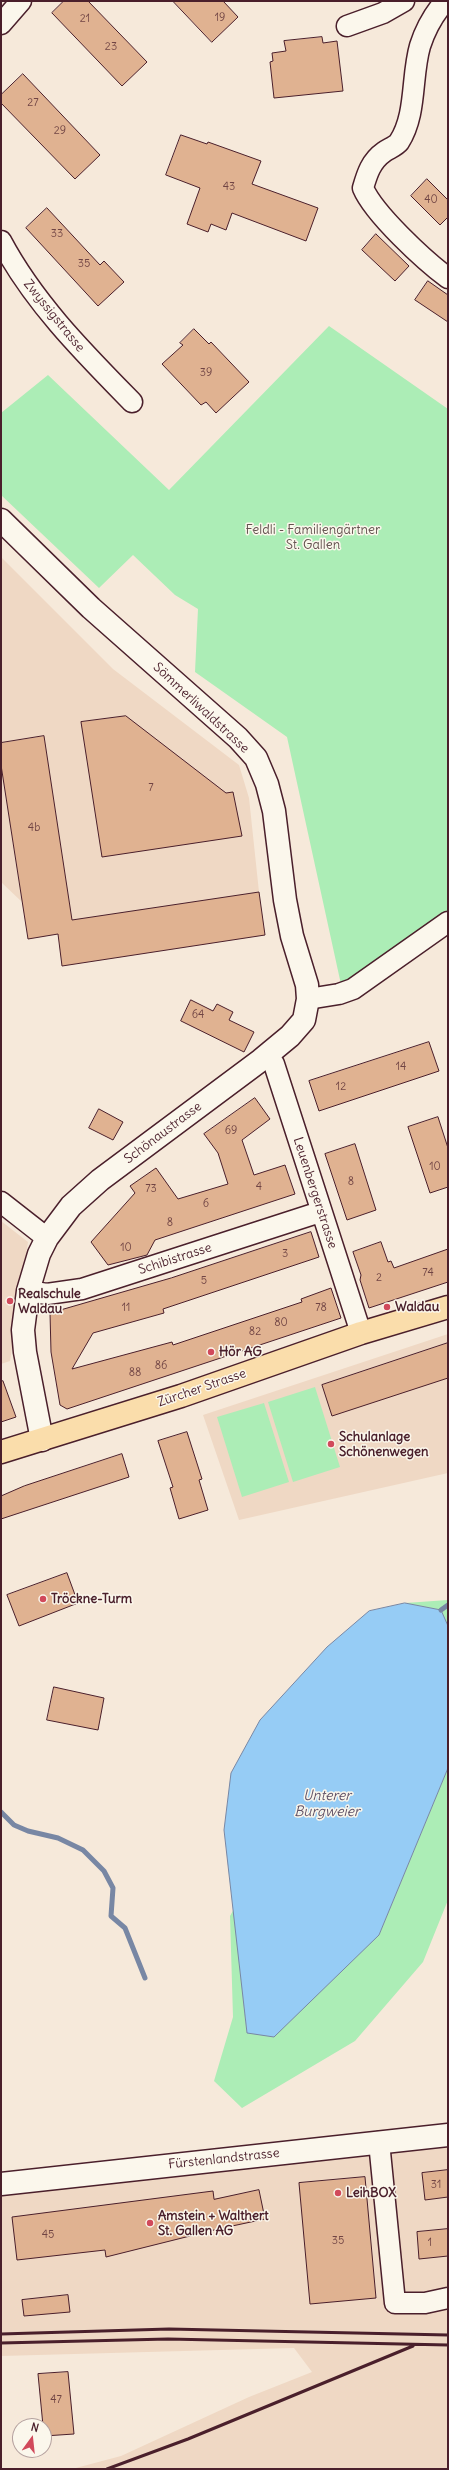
<!DOCTYPE html>
<meta charset="utf-8">
<style>
body{margin:0}
#map{position:relative;width:449px;height:2470px;overflow:hidden;background:#f6e9da;font-family:Delius,sans-serif}
canvas{display:block}
.frame{position:absolute;inset:0;border:2px solid #4a1f2b;pointer-events:none}
.north{position:absolute;left:12px;top:2418px;width:40px;height:40px;box-sizing:border-box;background:#fbf7ec;border:1px solid #b4a19f;border-radius:50%;rotate:15deg;font-size:11px;font-weight:700;line-height:16px;text-align:center;color:#4a1f2b}
.north::after{content:'';display:block;margin:auto;width:14px;height:18px;background:#d1495b;clip-path:polygon(50% 0,100% 100%,50% 72%,0 100%)}
</style>
<div id="map">
<canvas width="449" height="2470"></canvas>
<div class="frame"></div>
<div class="north">N</div>
</div>
<script>
const ctx = document.querySelector('canvas').getContext('2d');
ctx.lineJoin = 'round';
function fillPath(path, color) { ctx.fillStyle = color; ctx.fill(path, 'evenodd'); }
function strokePath(path, color, width, dash) { ctx.strokeStyle = color; ctx.lineWidth = width; ctx.lineCap = dash ? 'butt' : 'round'; ctx.setLineDash(dash || []); ctx.stroke(path); }
function write(font, color, halo, rows, align = 'center') {
  ctx.font = font + ' Delius,sans-serif'; ctx.lineWidth = 3; ctx.setLineDash([]); ctx.textBaseline = 'middle'; ctx.strokeStyle = halo; ctx.fillStyle = color; for (const [text, x, y, turn = 0] of rows) {
    ctx.save(); ctx.translate(x, y); ctx.rotate((+turn || 0) * Math.PI / 180); ctx.textAlign = isNaN(turn) ? turn : align; if (halo) ctx.strokeText(text, 0, 0); ctx.fillText(text, 0, 0); ctx.restore();
  }
}
const built = new Path2D(`
 M1 557 113 669 239 765 249 798 259 892 72 920 44 736 1 743Z
 M1 765 22 902 1 882Z
 M1 1221 28 1242 10 1361 1 1364Z
 M448 1334V1473L239 1520 203 1415Z
 M448 2135V2469H72L121 2456 249 2397 312 2372 294 2348 1 2356V2184Z`);
const green = new Path2D(`
 M329 326 448 409V911L342 989 287 737 195 672 198 609 175 595 133 555 99 588 1 495V413L48 375 169 490Z
 M315 1387 340 1467 293 1482 268 1402Z
 M264 1403 289 1482 242 1497 217 1417Z
 M448 1600V1626L441 1610 405 1603Z
 M448 1768V1900L423 1962 355 2041 242 2108 214 2081 233 2017 230 1916 234 1909 247 2033 379 1935Z`);
const water = new Path2D(`
 M405 1603 441 1610 448 1626V1768L379 1935 274 2037 247 2033 224 1830 231 1773 260 1720 327 1647 369 1611Z`);
const stream = new Path2D(`
 M441 1610 448 1605
 M1 1812 14 1825 28 1831 58 1838 83 1850 104 1871 113 1888 111 1916 125 1928 145 1978`);
const building = new Path2D(`
 M64 1H88L147 62 122 86 52 13Z
 M173 1H223L238 17 212 42Z
 M322 37 323 43 337 41 343 91 274 98 270 62 273 61 272 53 286 51 284 41Z
 M23 74 100 155 75 179 1 103V95Z
 M181 135 207 144 208 142 261 161 252 184 318 208 306 241 232 213 226 230 211 224 208 232 187 224 200 188 166 175Z
 M427 179 448 200V217L440 225 411 196Z
 M47 208 100 265 104 261 124 282 98 306 26 228Z
 M376 234 409 266 395 281 362 250Z
 M428 281 448 295V322L415 300Z
 M194 329 209 344 211 342 249 382 216 413 206 402 201 405 162 364 183 345 180 343Z
 M126 716 226 793 233 792 242 836 102 857 81 722Z
 M44 736 72 920 259 892 265 935 62 966 58 934 28 939 1 765V743Z
 M191 1000 213 1011 217 1004 233 1012 229 1020 254 1032 244 1052 181 1021Z
 M429 1042 439 1071 319 1111 309 1081Z
 M255 1098 270 1119 242 1140 254 1175 285 1165 295 1194 155 1240 147 1255 108 1265 91 1242 135 1193 130 1186 156 1168 178 1199 228 1184 218 1153 204 1134Z
 M99 1109 123 1122 113 1140 89 1128Z
 M438 1117 448 1148V1187L430 1193 408 1127Z
 M355 1144 376 1210 347 1220 325 1154Z
 M311 1232 319 1257 163 1309 164 1313 93 1333 72 1369 172 1342 173 1345 302 1302 301 1299 331 1288 341 1318 67 1409 60 1405 51 1352 50 1313 171 1278Z
 M381 1242 388 1262 391 1261 394 1268 448 1249V1282L369 1308 360 1280 361 1275 353 1252Z
 M448 1343V1378L332 1416 322 1385Z
 M3 1381 16 1417 1 1422V1382Z
 M187 1432 202 1479 199 1480 208 1510 179 1519 170 1488 173 1487 158 1441Z
 M122 1454 129 1477 1 1519V1496L24 1486Z
 M67 1573 78 1603 19 1626 7 1595Z
 M54 1687 104 1698 98 1730 47 1720Z
 M448 2170V2197L425 2200 422 2173Z
 M365 2177 376 2298 310 2304 299 2183Z
 M259 2190 265 2219 218 2229 106 2257 105 2250 17 2260 12 2217 213 2191 214 2199Z
 M448 2229V2256L419 2259 417 2232Z
 M68 2295 70 2312 24 2316 22 2300Z
 M68 2372 74 2434 44 2436 38 2374Z`);
const street = new Path2D(`
 M445 1C434 14 425 30 420 46 411 77 417 114 399 142 396 146 388 149 384 152 371 161 367 174 363 188 374 214 425 261 448 278
 M1 24 21 1
 M347 26 383 13 404 1
 M1 241C34 303 83 352 132 402
 M308 999 339 994 353 989 448 922
 M268 1055 274 1064 361 1333
 M1 1202 47 1238
 M28 1291 47 1294 82 1289 320 1212
 M379 2142 395 2303H425L448 2298`);
const secondary = new Path2D(`
 M1 520 91 608 238 738 256 758 267 784 274 811 285 900 292 936 307 985 308 999 304 1020 290 1036 261 1060 100 1180 71 1206 47 1238 39 1254 28 1291 23 1330 25 1352 42 1440
 M1 2184 448 2135`);
const primary = new Path2D(`
 M1 1452 181 1396 361 1333 448 1307`);
const rail = new Path2D(`
 M1 2334 169 2329 448 2335
 M1 2343 168 2339 448 2345
 M107 2469 188 2439 413 2346`);
const markers = [
 [10,1301,4,"#d1495b"],
 [387,1307,4,"#d1495b"],
 [211,1352,4,"#d1495b"],
 [331,1444,4,"#d1495b"],
 [43,1599,4,"#d1495b"],
 [338,2193,4,"#d1495b"],
 [150,2223,4,"#d1495b"]
];
const numberNames = [
 ["19",220,18],
 ["21",85,19],
 ["23",111,47],
 ["27",33,103],
 ["29",60,131],
 ["43",229,187],
 ["40",431,200],
 ["33",57,234],
 ["35",84,264],
 ["39",206,373],
 ["7",151,788],
 ["4b",34,828],
 ["64",198,1015],
 ["14",401,1067],
 ["12",341,1087],
 ["69",231,1131],
 ["10",435,1167],
 ["8",351,1182],
 ["4",259,1187],
 ["73",151,1189],
 ["6",206,1204],
 ["8",170,1223],
 ["10",126,1248],
 ["3",285,1254],
 ["74",428,1273],
 ["2",379,1278],
 ["5",204,1281],
 ["11",126,1308],
 ["78",321,1308],
 ["80",281,1323],
 ["82",255,1332],
 ["86",161,1366],
 ["88",135,1373],
 ["31",436,2185],
 ["45",48,2235],
 ["35",338,2241],
 ["1",430,2243],
 ["47",56,2400]
];
const streetNames = [
 ["Zwyssigstrasse",54,316,51],
 ["Sömmerliwaldstrasse",201,708,43],
 ["Schönaustrasse",163,1133,-37],
 ["Leuenbergerstrasse",315,1193,72],
 ["Schibistrasse",175,1259,-18],
 ["Zürcher Strasse",202,1388,-19],
 ["Fürstenlandstrasse",224,2159,-6]
];
const parkNames = [
 ["Feldli - Familiengärtner",313,530],
 ["St. Gallen",313,545]
];
const poiNames = [
 ["Realschule",18,1294],
 ["Waldau",18,1309],
 ["Waldau",395,1307],
 ["Hör AG",219,1352],
 ["Schulanlage",339,1437],
 ["Schönenwegen",339,1452],
 ["Tröckne-Turm",51,1599],
 ["LeihBOX",346,2193],
 ["Amstein + Walthert",158,2216],
 ["St. Gallen AG",158,2231]
];
const waterNames = [
 ["Unterer",327,1796],
 ["Burgweier",327,1812]
];
fillPath(built, '#efd8c4');
fillPath(green, '#acedb6');
fillPath(water, '#96ccf5');
strokePath(water, '#7887a4', 1);
strokePath(stream, '#7887a4', 5);
fillPath(building, '#e0b291');
strokePath(building, '#4a1f2b', 1);
strokePath(street, '#4a1f2b', 23);
strokePath(secondary, '#4a1f2b', 25);
strokePath(primary, '#4a1f2b', 25);
strokePath(street, '#fbf7ec', 20);
strokePath(secondary, '#fbf7ec', 22);
strokePath(primary, '#faddab', 22);
strokePath(rail, '#4a1f2b', 3);
for (const [x, y, r, color] of markers) { const dot = new Path2D(); dot.arc(x, y, r, 0, 2 * Math.PI); ctx.fillStyle = color; ctx.fill(dot); strokePath(dot, '#fbf7ec', 1.5); }
write('11px', '#704444', null, numberNames);
write('13px', '#4a1f2b', '#fbf7ec', streetNames);
write('13px', '#62524e', '#fbf7ec', parkNames);
write('bold 13px', '#4a1f2b', '#fbf7ec', poiNames, 'left');
write('italic 14px', '#615368', '#fbf7ec', waterNames);
</script>
